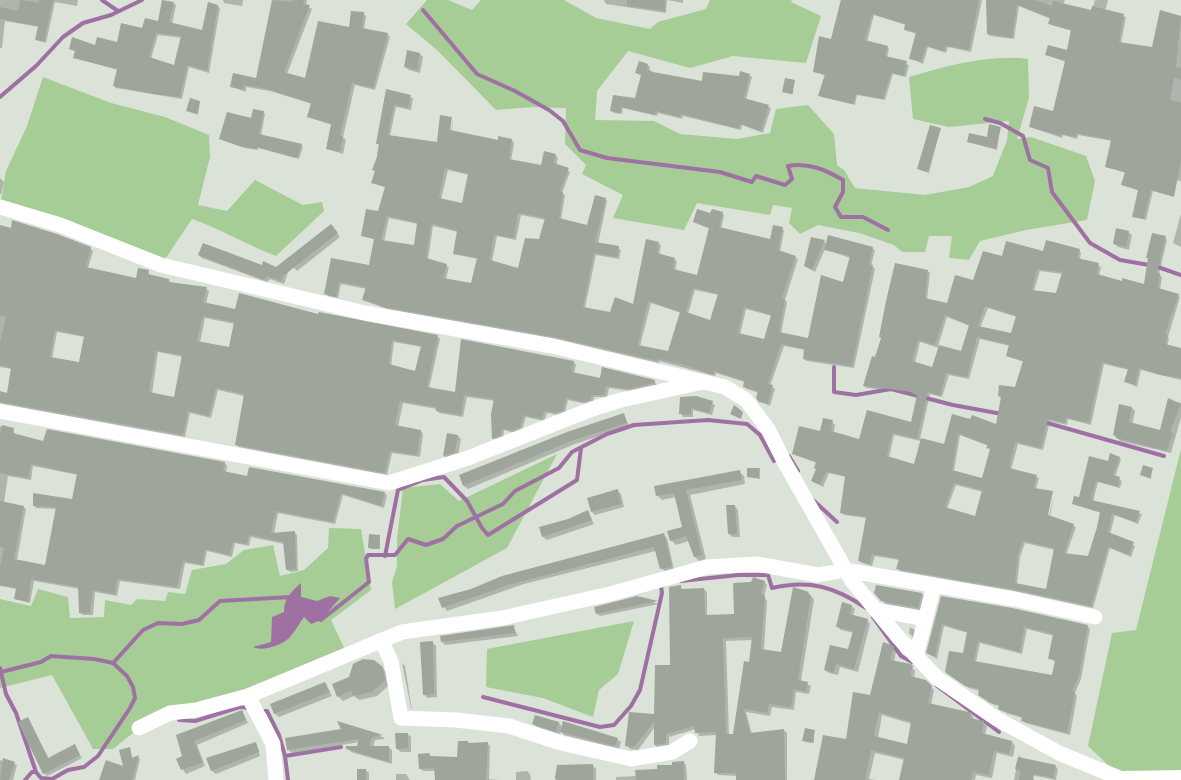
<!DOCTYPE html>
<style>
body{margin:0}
canvas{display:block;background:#dbe2d8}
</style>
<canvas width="1181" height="780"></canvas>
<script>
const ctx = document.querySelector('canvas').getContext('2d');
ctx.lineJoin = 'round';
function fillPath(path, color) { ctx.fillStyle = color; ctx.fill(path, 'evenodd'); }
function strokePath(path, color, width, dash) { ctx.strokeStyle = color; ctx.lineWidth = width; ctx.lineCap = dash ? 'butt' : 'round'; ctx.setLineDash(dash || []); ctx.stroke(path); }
const green = new Path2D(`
 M427 0H448L472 10 481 0H564L596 18 650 29 658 22 706 9 710 0H792L791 2 821 16 806 63 733 56 690 68 628 51 597 91 595 120 654 121 680 134 737 139 770 133 776 109 808 105 834 134 837 165 844 170 855 188 925 195 969 187 993 176 1007 140 1009 121 949 127 913 119 909 77C947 66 989 54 1028 59L1029 98 1017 139 1031 137 1086 156 1095 181 1087 220 1026 230 980 241 969 260 949 258 952 236H929L925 252H902L894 245 859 233 818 225 800 234 789 223 792 208 773 205 770 215 697 203 684 230 613 218 623 195 582 174 586 165 565 144 566 108 533 107 496 110 437 50 406 24Z
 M43 77 111 103 165 117 209 135 210 157 198 205 227 211 255 180 303 205 322 202 324 211 276 256C247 245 221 229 192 219L161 265 0 207 6 171 27 126Z
 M1181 449V780H1124L1088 746 1112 633 1136 630Z
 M557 454 507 548 395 609 392 582 397 566V539L403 488 440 484 459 501Z
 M329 528 361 529 371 590 331 620 347 654 139 728 113 749H93L52 675 0 688V599L31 606 38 589 68 597 70 618 104 617 105 600 131 605 137 599 165 601 168 592 185 594 192 570 226 564 244 550 273 545 280 576 304 570 328 548Z
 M634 621 618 674 599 690 593 717 543 698 486 687 487 649Z`);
const water = new Path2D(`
 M301 583V597L317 601 330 596 340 598 321 620 311 624 304 617C299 624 295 631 290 637 283 645 262 652 253 647L271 642 272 617 284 612C284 598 291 592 301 583Z`);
const shadow = new Path2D(`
 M0 0H78L77 6 55 2 46 43 36 39 39 27 5 21 2 48H0Z
 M223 0H243L242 6 224 3Z
 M273 0H307L306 6 312 9 287 74 306 79 363 13 366 16 364 30 387 34 390 37 375 90 355 85 343 137 346 140 343 154 327 149 332 125 308 117 312 104 270 91 246 87V92L231 86 257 79Z
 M604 0H683V3L667 0 666 13 606 4Z
 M841 0H982L971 52 948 47 946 53 928 47 923 64 911 58 917 34 907 31 906 25 874 15 867 42 887 47 889 49 887 58 909 65 906 77 893 74 885 100 857 95 855 105 822 97 820 95 826 76 814 72 831 40Z
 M987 0H1065L1063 5 1091 12 1095 0H1108L1105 11 1126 17 1121 43 1153 48 1161 12 1181 17V181L1170 179 1167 195 1153 191 1146 220 1134 217 1139 191 1123 184 1126 173 1106 167 1112 141 1078 135 1077 139 1063 135 1062 138 1030 127 1053 113 1066 62 1046 54 1068 52 1072 31 1052 25 1049 23 1051 19 1019 6 1014 39 990 36 988 34Z
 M173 3 176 5 172 24 203 32 218 6 220 8 209 73 189 67 182 99 116 88 114 86 118 70 75 58 76 52 70 48 118 43 159 23ZM158 35 182 38 175 66 151 59Z
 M420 54 423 57 420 73 409 70 405 67Z
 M648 65 650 67 649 72 703 83 749 75 752 77 746 100 771 108 763 133 742 125 741 130 683 116 682 119 658 113 657 116 623 108 622 114 614 113 612 111 636 99 642 76 637 73Z
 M794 81 793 94 785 93 784 91Z
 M387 91 413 98 411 110 396 107 390 136 438 143 450 137 453 119 452 132 499 141 512 140 514 143 511 161 542 167 555 155 558 158 556 165 570 172 562 193 565 195 561 220 588 226 605 199 607 201 598 244 618 248 621 250 619 259 596 255 585 308 611 313 634 306 659 243 661 246 659 255 677 261 675 271 697 276 710 229 694 222 722 213 724 215 721 229 771 241 782 228 784 231 780 252 798 259 785 300 787 302 781 334 809 340 844 284 850 258 825 249 815 272 805 266 824 242 827 244 872 248 875 250 871 266 875 269 854 368 807 361 804 359 805 350 784 346 770 386 775 389 770 406 760 401 759 393 747 389 745 387V382L716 373 715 376 659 361V363L557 339 387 309 364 299 367 289 341 284 338 298 328 296 326 293 332 260 370 266 375 240 363 235 379 213 386 188 373 182ZM448 170 469 175 463 204 441 200ZM521 215 546 220 540 241 519 270 492 262 497 236 516 240ZM389 218 418 224 415 246 384 242ZM433 226 458 232 454 254 478 259 472 284 446 279 449 267 428 260ZM695 290 719 295 711 322 688 314ZM651 303 681 313 669 353 640 346ZM746 309 772 316 765 341 740 335Z
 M200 102 198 115 188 111Z
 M263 112 265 114 261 136 301 145 303 147 299 159 258 148V150L245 148 223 140Z
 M1000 128 997 150 969 142 988 138Z
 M940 129 929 173 920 170 919 169Z
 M0 178 4 182 1 195 0 194Z
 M1181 214V247L1173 243Z
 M0 227 90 248 93 251 88 268 137 279 148 271 150 276 169 280 171 283 206 289 209 291 206 304 236 310 319 316 437 336 440 339 429 389 456 393 462 341 574 362 576 365 574 374 601 380 654 381 657 385 631 391 609 388 607 397H594L593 402 587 404 568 400 565 413 559 415 547 413 544 421 526 417 522 430 515 433 504 430 503 437 495 440 493 438 495 401 467 397 463 417 439 413 437 409 403 403 398 427 421 431 423 434 420 457 392 453 387 475 239 447 236 444 244 396 218 390 211 418 190 413 185 437 0 404V393L8 394 12 369 0 367ZM205 318 235 324 230 348 200 343ZM57 332 85 337 80 364 52 359ZM394 342 422 347 416 373 391 366ZM158 352 183 357 175 399 152 394Z
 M334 229 340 237 297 271 291 264 284 284 270 279 267 282 202 258 199 255 276 268Z
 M1128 232 1132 235 1129 250 1118 247 1115 244Z
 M1165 238 1167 240 1159 274 1162 277 1160 290 1180 297 1168 337 1169 339 1167 346 1181 349V380L1141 370 1137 387 1126 382 1129 370 1104 364 1091 425 1068 419 1067 425 1050 421 1043 450 1018 444 1011 470 1039 478 1036 489 1046 521H1048L1054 495 1050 517 1076 527 1066 555 1088 557 1099 527 1101 513 1073 504 1109 462 1119 458 1121 460 1115 477 1122 481 1120 488 1098 482 1093 502 1142 514 1138 524 1115 515 1110 534 1135 546 1131 557 1110 548 1093 608 1019 592 900 571 898 569 899 560 875 556 872 566 862 563 859 560 867 518 844 515 842 513 846 477 829 473 823 487 812 481 817 470V463L793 454 821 433 824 420 835 424 834 433 860 440 912 423 917 396 915 393 867 388 864 386 876 358 928 271 930 273 927 300 948 305 1003 257 1044 252 1079 250 1081 253 1080 259 1101 267 1099 276 1122 283 1145 286ZM1040 271 1062 274 1057 294 1034 291ZM988 308 1017 317 1012 335 980 328ZM947 317 970 326 962 353 938 346ZM980 339 1010 346 1007 356 1024 362 1016 388 999 396 1002 399 997 426 953 415 945 446 920 439 930 394 942 397 949 375 969 379ZM920 342 939 348 933 369 915 363ZM894 435 921 441 915 466 889 458ZM960 435 989 446 991 451 983 479 954 471ZM956 485 983 492 976 518 947 509ZM1025 543 1055 550 1047 591 1017 585 1020 557Z
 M681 398 712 403 715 405 712 415 693 410V417H683L681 414Z
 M1169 400 1181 403V417L1171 453 1120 441 1114 435 1120 405 1132 408 1135 411 1132 425 1161 432Z
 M624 415 629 426 575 444 468 489 464 486 460 475Z
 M0 426 13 429 15 435 43 442 225 463 227 466 226 473 248 477 384 493 387 495 384 508 343 495 335 524 278 513 274 534 294 532 297 535 298 571 290 572 287 569 284 544 251 537 249 546 235 543 232 557 207 551 204 566 185 563 180 589 120 581 117 596 95 592 93 615H83L80 613V589L34 581 30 603 15 599 17 589 0 586ZM33 466 78 475 73 500 34 505 36 508 56 509 46 566 17 560 26 509 23 507 4 503 8 476 31 480Z
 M448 434 458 436 461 439 458 456 447 459 444 456Z
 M759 469 760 479 748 477Z
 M1152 469 1151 479 1141 475Z
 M739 472 744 476 745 484 690 495 706 559 699 561 695 557 689 541 676 545 671 540 683 528 676 497 662 500 657 495Z
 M617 491 621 494 624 507 595 515 592 512Z
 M735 506 738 510 740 537H732L729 534Z
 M587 511 594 524 547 540 543 537 541 528 568 520Z
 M663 534 667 538 674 570 665 571 661 568 656 551 524 584 447 611 439 599Z
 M380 536V549H371L369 547Z
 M764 582 767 585 764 597 767 601 764 650 782 653 808 593 814 599 801 681 811 686 809 694 796 692 794 710 772 707 770 716 746 712 752 734 784 730 787 733V780H738V776L718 775 715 772 717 735 699 736 696 729 669 737V746L658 748 655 745V727L638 750 630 749 627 746 656 716 671 666 680 587 684 590 704 589 707 592V616H735ZM753 640 750 663 734 736 729 735 726 641Z
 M877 586 922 594 925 597 921 610 885 604Z
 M637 597 659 604 600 616 597 613Z
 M942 597 1087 626 1090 629 1081 679 1075 693 1077 696 1070 735 1025 723 1023 718 1006 713 1000 706 994 705 983 697 980 691 969 688 949 675 964 654 968 633 944 626 937 659 928 653ZM1027 629 1054 636 1049 658 1056 662 1052 677 976 662 980 643 1022 654Z
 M851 606 855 609 853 616 867 620 870 624 858 672 840 667 838 675 829 673 825 670 848 651 854 633 841 630 838 627Z
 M513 626 518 636 445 645 442 642Z
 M910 627 917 631 915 639 909 633Z
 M432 642 436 646 437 697 427 698 424 694Z
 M893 647 896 651 894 662 910 665 915 671 914 678 925 681 934 690 931 705 971 714 974 718 973 720 983 723 987 726 985 735 1012 742 1015 746 1013 757 997 753 992 778 976 775 975 780H901L905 760 875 753 869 779 876 780H816L847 741 871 696ZM882 715 912 724 908 746 878 738Z
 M402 663 405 666 412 710 411 708Z
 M382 668 387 673 389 685 377 696 359 700 354 696 343 701 338 696Z
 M325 683 332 696 279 717 275 714 272 704Z
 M242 711 248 723 197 745 205 766 186 774 177 760 184 757 178 736Z
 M536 716 559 723 562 727 617 739 621 742 619 749 564 735 561 731 560 734 537 727 533 723Z
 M28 719 49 759 74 746 82 758 47 776 44 773Z
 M339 723 383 737 385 739 375 740 373 747H388L392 750V764L351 752 348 748H358L360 742 292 753 288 750 343 730Z
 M814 731V743L803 740Z
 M407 734 411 737V752H401L397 749Z
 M468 742 470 744 487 743 490 746 489 779 498 780H436L435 771H423L420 768 429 754 432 758H458Z
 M256 743 260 756 216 774 212 771 208 759Z
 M129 749 133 759 138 757 140 759 135 780H99L125 768Z
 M1019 755 1022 759 1055 766 1058 769 1056 780 1031 775 1034 780H1014Z
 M0 760 17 765 13 780H0Z
 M683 762 686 765 687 780H616V777L637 776Z
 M593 766 596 769V780H557Z
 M366 770 369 773V780H358Z
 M527 771 530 774 531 780H516V772Z
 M396 774H406L410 780H396Z`);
const stream = new Path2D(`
 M102 0 118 11
 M423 10 477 74 515 91 549 110 563 121 580 150 607 158 720 172 752 182 756 176 785 185 792 179 788 166C808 162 826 170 843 180V192L835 207 841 217H863L888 230
 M0 97 36 66 63 37 83 23 111 15 142 0
 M985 119 1000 123 1023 136 1030 160 1048 168 1052 192 1090 243 1120 260 1155 266 1181 275
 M834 367V392L856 395 891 389 953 405 1002 414
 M1044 422 1164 456
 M789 456 798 471
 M813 500 837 522
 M385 556 398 490 423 480 444 477 467 501 482 528 488 535 577 480 581 448
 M681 581 738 575H768L772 588C809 579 835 587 866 608
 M873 617 901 656 912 662
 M321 620 369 582 366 559 368 555H395L408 539 426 545 443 539 457 526 503 504 515 491 559 468 572 452 607 434 634 425 708 420 747 424 760 435 774 461
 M0 668 6 694 16 713 36 772
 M1 672 41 662 51 656 94 659 113 663 143 630 158 623 182 624 199 620 220 601 291 597
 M937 686 999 732
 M483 697 600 727 614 725 631 706 640 690 662 593 661 586 663 585
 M260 711H267L279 735 285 756
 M179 720 195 721 240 707 249 708
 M25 780 32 772H36L41 778 52 779 68 770 84 767 98 756 130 708 135 698 133 687 127 676 113 663
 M288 780 285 756 341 747`);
const building = new Path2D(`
 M20 0 39 3V0H53L44 42 35 40 38 26 0 19V7L18 11Z
 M162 0 174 2 169 22 202 30 208 2 218 5 207 71 187 65 180 97 153 94 113 86 117 69 73 58 75 51 69 49 72 37 95 45 97 37 117 42 121 23 142 28 145 18 158 21ZM156 33 181 36 174 65 149 57Z
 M272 0 292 2V0H304L303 4 310 5 284 72 305 78 318 21 349 27 351 11 364 12 362 28 388 33 373 88 352 83 340 136H343L340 152 326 149 331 124 307 117 311 103 267 89 244 85 243 90 230 87 233 73 256 78Z
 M627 0H665V11L627 6Z
 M841 0H979L969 50 946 46 944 51 926 46 921 62 909 59 916 32 904 30 905 24 872 14 865 40 888 46 885 56 907 61 904 76 891 73 883 99 856 94 853 104 818 96 825 74 813 72 819 36 831 39Z
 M986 0H1035L1052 6 1053 1 1091 10 1092 6 1124 14 1119 42 1152 47 1160 10 1181 16 1176 67 1181 68V80L1174 78 1170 100 1181 103V161L1174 197 1151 190 1144 219 1132 217 1138 190 1121 185 1125 172 1105 167 1111 140 1076 133V137L1061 134V136L1029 127 1034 106 1053 111 1065 61 1045 55 1048 45 1067 50 1071 30 1048 24 1050 18 1017 5 1012 38 987 34Z
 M407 50 420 53 417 70 404 67Z
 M639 61 648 64 647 69 653 72 702 81 703 72 739 76 740 71 750 74 744 98 769 105 761 131 740 124 739 129 681 114 680 117 656 111 655 115 621 107 620 113 610 111 613 95 635 98 641 75 635 73Z
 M785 78 795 80 792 94 782 92Z
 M386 89 411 95 408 108 394 105 388 135 437 142 440 115 452 117 450 130 498 140V136L512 139 509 159 541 165 544 151 556 154 554 163 569 168 560 191 563 192 559 218 587 225 595 195 606 198 595 242 619 246 617 257 594 253 583 307 610 312 615 297 633 304 646 239 659 242 657 253 675 258 673 269 697 275 709 228 693 222 697 209 710 213 712 209 723 212 719 227 770 239 773 225 783 227 778 250 796 256 782 298 785 299 779 332 808 338 821 275 843 282 850 256 824 250 828 235 873 247 869 264 873 265 852 366 803 359 804 349 781 344 768 384 773 385 768 404 759 402 756 398 758 391 743 387 744 381 714 371 713 375 681 364 657 359V361L554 337 383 307 362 300 366 287 339 282 336 297 324 294 331 258 369 265 374 239 379 240 361 236 366 209 378 211 385 187 371 183 375 171 372 170 377 157 379 144H376ZM445 168 468 174 462 203 439 198ZM518 213 545 218 539 239 525 238 518 268 490 260 494 235 514 238ZM387 216 417 223 414 245 381 240ZM434 224 457 231 453 254 477 258 471 283 443 278 447 264 426 258 431 225ZM693 288 718 294 710 320 686 312ZM648 301 680 312 668 351 638 345ZM744 307 771 315 764 339 738 333Z
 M190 98 200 101 197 114 186 111Z
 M253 109 264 111 259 134 302 144 297 158 257 147 256 149 242 147 219 139 227 112 251 118Z
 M989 124 1001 127 996 149 967 142 969 133 987 137Z
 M930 125 941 128 928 172 917 169Z
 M12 220 57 234 91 247 86 267 136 278 138 268 149 270 148 274 169 279V282L207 287 203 302 235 309 239 293 318 314 319 312 438 335 427 387 455 392 461 339 574 361 572 372 600 378 602 367 655 380 654 383 628 389 606 386 604 395H592L590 400 584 402 566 398 563 410 555 413 545 411 541 419 524 415 520 427 512 431 502 429 501 435 492 439 491 414 494 399 464 395 461 415 436 411V407L400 401 395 425 421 430 417 455 390 451 385 473 235 445 244 394 216 388 209 416 188 411 183 435 0 402V391L7 393 11 368 0 365V343L6 316H0V225L11 228ZM203 316 234 322 229 347 197 341ZM55 330 84 336 79 362 50 357ZM392 340 421 346 415 371 389 364ZM156 351 182 355 174 397 149 392Z
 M331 224 338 233 283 276 281 281 267 276 264 280 198 255 203 243 262 265 263 261 276 267Z
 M1116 228 1129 231 1126 247 1113 244Z
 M1152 233 1166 236 1157 273H1160L1158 288 1179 294 1165 334 1168 335 1165 344 1181 348V378L1160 375 1139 368 1135 385 1124 382 1128 369 1102 362 1089 423 1066 418 1065 423 1048 419 1041 448 1015 442 1009 468 1037 475 1034 488 1053 491 1048 515 1074 524 1064 553 1088 556 1097 527 1100 512 1072 504 1074 496 1079 497 1089 456 1108 461 1110 453 1120 457 1113 475 1120 477 1118 487 1096 481 1091 500 1140 511 1136 522 1112 514 1108 532 1134 542 1129 555 1108 547 1091 606 1016 590 896 569 899 559 872 554 870 564 858 561 866 517 840 513 845 476 826 472 820 485 811 481 816 469 814 468 816 462 792 454 799 426 820 431 823 418 833 420 831 431 859 439 867 410 911 422 917 395 913 394 914 392 863 386 872 356 875 357 881 338 879 337 886 301 895 263 928 270 925 298 947 303 955 275 973 280 983 251 1002 256 1006 241 1043 251 1046 240 1080 249 1077 258 1099 263 1097 274 1122 281V278L1144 284 1148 258H1146ZM1037 269 1062 272 1056 293 1032 290ZM985 306 1016 316 1011 333 978 326ZM945 315 969 325 961 351 939 345 932 367 912 361 918 340 935 345ZM977 337 1009 345 1006 356 1023 361 1015 387 999 385 998 396 1001 397 996 424 972 415 970 419 952 414 944 444 921 438 914 464 887 456 892 433 917 439 928 392 940 396 946 373 967 377ZM958 434 988 445 986 448 990 449 982 478 952 470ZM954 483 982 490 975 516 945 507ZM1023 541 1054 548 1046 589 1015 583 1018 555Z
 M811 237 825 240 812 270 804 266Z
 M696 396 713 401 709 413 691 408V415L679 414 680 397Z
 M1168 398 1181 404 1170 432 1173 433 1167 451 1116 438V436L1113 435 1119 404 1132 407 1129 422 1160 430Z
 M734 405 743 412 741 419 730 414Z
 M624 413 627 423 571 441 463 486 459 475 567 432Z
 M2 425 14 428 13 433 43 441 47 429 225 462 223 471 247 476 249 467 385 492 381 506 341 493 333 522 276 511 271 533 295 531 296 569 286 570 283 542 249 535 247 544 233 542 230 555 205 549 202 565 183 561 177 587 117 579 115 594 93 590 90 613H79L78 587 31 579 28 602 14 599 16 588 0 585V566L4 548 0 547V501L24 506 14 559 45 565 56 507 33 506V493L72 499 77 474 31 464 28 478 0 473V435Z
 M447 433 458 435 455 452 443 456Z
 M1143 465 1153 468 1150 478 1140 475Z
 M747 468H760L759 478 747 477Z
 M740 470 742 480 686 490 702 555 694 557 686 536 670 541 667 531 682 527 674 493 656 496 654 486Z
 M618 489 621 504 591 512 587 498Z
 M726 505H735L737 534H728Z
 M588 510 592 520 542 537 539 527 568 519Z
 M664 533 672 567 660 569 654 547 508 585 442 608 438 598 471 589 502 576Z
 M369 534 380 535 379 549 368 548Z
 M753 577 765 581 761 593 765 596 761 649 781 652 793 587 809 592 808 594 811 595 798 680 808 682 806 692 794 689 791 707 769 704 767 713 744 709 750 733 784 729 785 780H736V773H714L716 732 695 733 694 726 666 734V743L654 745V722L634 747 625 746 629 712 654 714 655 665H670L669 587 681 585V589L704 588 705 615 734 614 733 583 751 582ZM752 637 749 662 744 661 733 734H726L723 638Z
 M876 585 922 593 918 608 881 601 874 593Z
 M637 596 658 601 596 614 594 607Z
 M941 596 1012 608 1088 625 1079 676 1072 691 1075 692 1067 733 1021 721 1022 717 1002 711 998 709 999 705 990 703 978 695 979 689 965 686 945 672 949 651 963 653 967 632 942 624 935 657 926 653ZM1024 627 1053 634 1048 659 1055 660 1052 675 974 661 978 641 1020 652Z
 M842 602 852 605 850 614 868 619 854 669 836 664 834 673 824 670 830 645 848 649 853 631 836 627Z
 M514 625 515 633 441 642 440 636Z
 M433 641 434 694 423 695 420 642Z
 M883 642 894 646 890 660 911 664 913 666 910 676 926 680 932 686 928 703 969 712 972 713 970 718 984 721 982 733 1012 741 1009 754 994 751 989 775 973 772 971 780H899L904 758 871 750 865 780H814L823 735 846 739 853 692 870 695ZM879 712 911 722 907 744 874 736Z
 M363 659 374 660 383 667 385 680 372 692 353 696 351 691 337 697 332 684 349 677 353 664Z
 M325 682 330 692 274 714 270 704Z
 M242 710 246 720 194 741 203 763 181 770 176 759 182 756 176 735Z
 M535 715 559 722 556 732 532 724Z
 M28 717 48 758 75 744 80 755 43 774 18 722Z
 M337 721 383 735 372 737 369 746H389V762L346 749V746H357L359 739 287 750 285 738 341 729Z
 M563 721 618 738 615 746 560 732Z
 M805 728 815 730 812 743 802 741Z
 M395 733H408V748L396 749Z
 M458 741H468V743L488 742 486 780H435L434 768 419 769 418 754 429 753 430 756 457 757Z
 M256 742 259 752 211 771 206 758Z
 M130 747 132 758 139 755 132 780H99L106 760 123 766 119 750Z
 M1018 757 1056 765 1053 778 1034 774 1033 780H1019L1021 771 1015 769Z
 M3 758 15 762 9 780H0Z
 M684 761V780H636L635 770 657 769V765H672V762Z
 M593 764V780H556L555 778 557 765Z
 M357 769H366V780H357Z`);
const minor = new Path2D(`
 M0 207 60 225 161 265 365 313 552 346 725 387 746 400 768 429 785 463 852 581 898 637 937 678 997 719 1059 753 1124 780
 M0 411 389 483 468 458 592 409 621 400 703 382
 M877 610 925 619
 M381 640 391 661 401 718 456 720 509 726 561 743 631 759 672 752 690 741
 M916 656 934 585
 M248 696 273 744 276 780
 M139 728 170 713 196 710 248 696 402 632 502 618 610 594 707 567 757 564 818 575 845 570 1014 599 1095 617`);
const tertiary = new Path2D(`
 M1124 780 1181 779`);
fillPath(green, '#a7cd97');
fillPath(water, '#9f71a2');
fillPath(shadow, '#0003');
strokePath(stream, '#9f71a2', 4);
fillPath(building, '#9ea59b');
strokePath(minor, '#fff', 15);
strokePath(tertiary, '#fff', 18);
</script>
